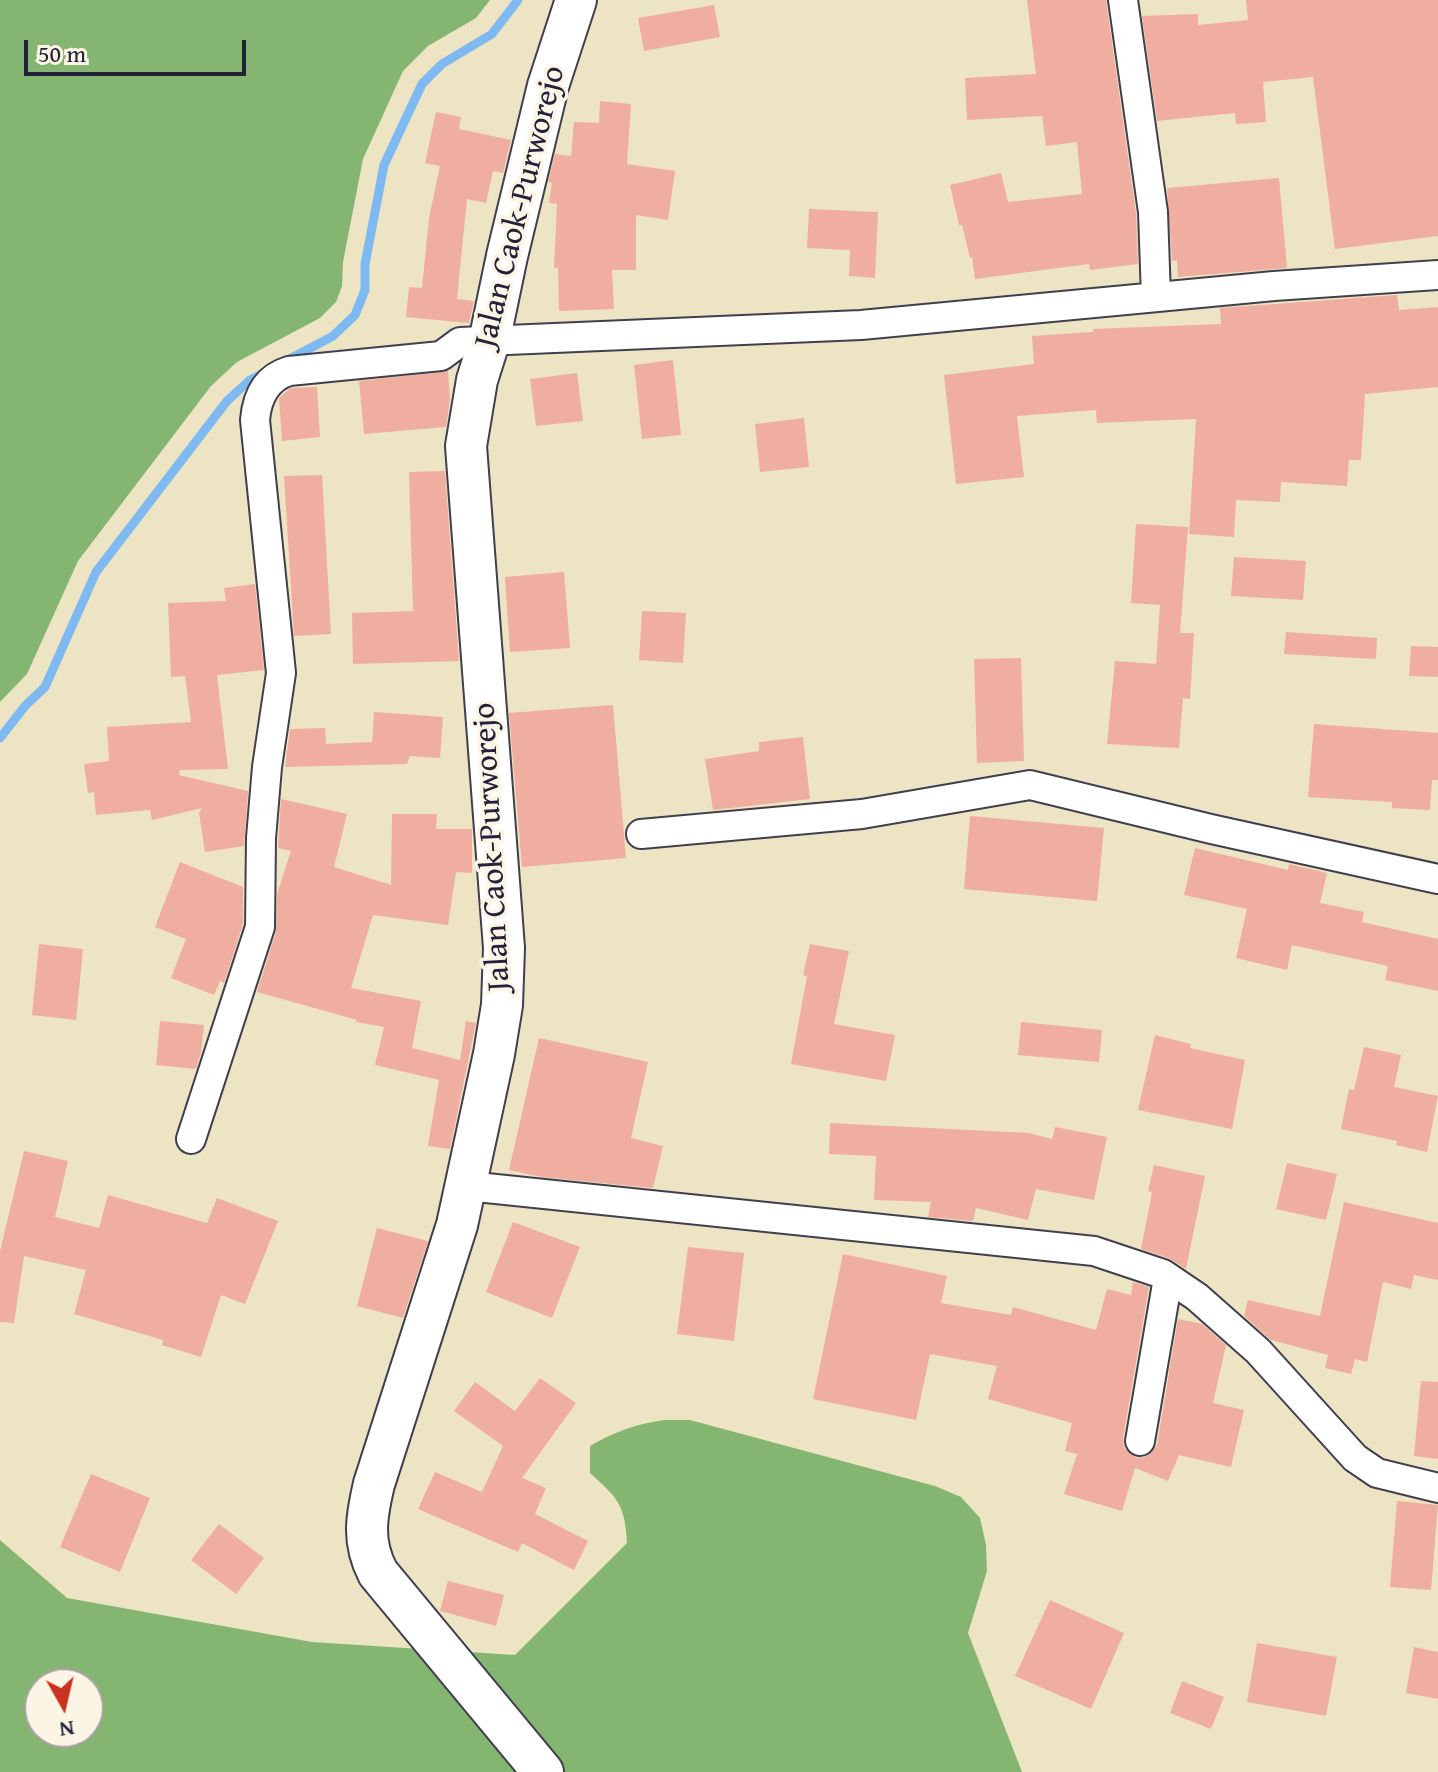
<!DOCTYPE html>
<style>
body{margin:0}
#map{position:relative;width:1438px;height:1772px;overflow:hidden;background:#ede4c4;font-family:"Gentium Book Plus",serif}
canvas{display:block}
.north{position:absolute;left:24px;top:1668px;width:80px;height:80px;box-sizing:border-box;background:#fcf5e5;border:2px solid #a5a1a1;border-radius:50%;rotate:172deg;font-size:22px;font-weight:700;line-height:32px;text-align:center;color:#22223b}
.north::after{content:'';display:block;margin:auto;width:28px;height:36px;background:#c8321e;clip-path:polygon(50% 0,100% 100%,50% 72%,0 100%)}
.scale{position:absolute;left:24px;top:40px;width:222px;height:36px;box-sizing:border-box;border:4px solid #22223b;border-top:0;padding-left:10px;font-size:24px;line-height:28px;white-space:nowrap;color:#22223b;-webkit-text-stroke:6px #fcf5e5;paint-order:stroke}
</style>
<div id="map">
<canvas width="1438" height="1772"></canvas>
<div class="north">N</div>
<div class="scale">50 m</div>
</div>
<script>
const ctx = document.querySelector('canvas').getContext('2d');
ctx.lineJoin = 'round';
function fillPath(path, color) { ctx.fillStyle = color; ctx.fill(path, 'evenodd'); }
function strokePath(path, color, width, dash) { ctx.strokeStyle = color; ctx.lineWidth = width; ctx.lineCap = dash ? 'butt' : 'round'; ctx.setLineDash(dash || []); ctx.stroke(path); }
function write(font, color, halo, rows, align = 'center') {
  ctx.font = font + ' "Gentium Book Plus",serif'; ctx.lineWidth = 7; ctx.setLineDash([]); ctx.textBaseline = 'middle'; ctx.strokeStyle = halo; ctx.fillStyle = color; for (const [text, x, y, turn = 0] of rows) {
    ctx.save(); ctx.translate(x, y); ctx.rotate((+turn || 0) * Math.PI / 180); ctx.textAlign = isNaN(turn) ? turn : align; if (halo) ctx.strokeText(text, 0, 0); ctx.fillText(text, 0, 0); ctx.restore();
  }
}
const forest = new Path2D(`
 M0 0H490L476 18 428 46 403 71 363 159 343 262 342 286 336 302 320 318 237 362 211 386 78 561 27 674 0 702Z
 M664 1420H690L935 1486 961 1497 980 1518 986 1545 987 1571 968 1633 1022 1772H0V1540L67 1598 312 1642 515 1655 627 1543C625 1505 618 1498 590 1473V1446C614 1432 636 1424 664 1420ZM40 1684H88V1732H40Z`);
const stream = new Path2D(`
 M284 362 333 336 355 315 365 290V264L384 165 422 84 442 64 492 34 518 0
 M0 738 25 706 45 687 96 572 227 401 250 380 264 373`);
const building = new Path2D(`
 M1027 0H1106L1136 214 1138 264 1090 270 1089 264 975 279 972 257 970 258 962 225H959L950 185 1001 173 1008 202 1082 194 1077 142 1046 146 1042 116 967 120 965 78 1036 74Z
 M1246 0H1438V236L1335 249 1313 77 1263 82 1266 122 1236 124 1235 113 1157 121 1142 16 1198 14V25L1248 20Z
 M714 5 720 37 644 51 638 18Z
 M600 101 631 104 627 164 675 171 668 220 636 215V270H612L614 309 559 311 558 268H554L557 204 549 203 552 183 548 182 555 154 571 156 574 122 599 123Z
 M436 112 461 117 459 129 511 140 503 173 493 171 486 203 467 199 457 299 474 301 469 323 406 317 409 287 422 288 429 218 440 166 425 163Z
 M1279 178 1287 268 1178 277 1177 260 1172 261 1167 188Z
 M809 209 878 212 875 278 849 276 850 250 807 248Z
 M1397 295 1399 310 1438 307V387L1365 394 1361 460H1349L1347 486 1281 482 1280 502 1236 500 1234 537 1189 534 1196 419 1097 423 1096 410 1017 416 1024 477 956 484 944 375 1034 364 1032 336 1093 332V329L1221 324 1220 308Z
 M673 360 681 435 642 439 634 365Z
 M448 371 450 400 446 427 364 434 359 381Z
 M577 373 583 421 536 426 530 379Z
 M317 387 320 437 282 441 279 398 291 388Z
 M804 418 809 467 760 472 755 424Z
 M445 471 459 661 353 664 352 613 413 611 409 472Z
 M322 475 331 634 294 636 284 476Z
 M1136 524 1188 527 1180 633H1194L1190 699 1183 698 1179 748 1107 744 1115 661 1156 664 1160 605 1131 603Z
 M1234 557 1306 561 1303 600 1231 596Z
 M564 572 570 648 510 652 505 577Z
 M255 584 264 670 217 675 228 769 180 770 179 775 248 791 244 846 205 852 199 813 202 808 152 820 150 810 96 815 94 792 88 793 84 764 109 761 107 727 191 722 185 676 171 677 168 603 226 601 224 588Z
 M642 611 686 613 683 663 639 660Z
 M1286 632 1377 638 1376 659 1284 654Z
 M1411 646 1438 647V677L1409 676Z
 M1021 658 1024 761 977 763 974 659Z
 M613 705 626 858 522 867 509 713Z
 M374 712 443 717 440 758 410 756 407 764 285 767 290 729 325 728 326 744 372 742Z
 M1314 724 1438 733V780H1432L1430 810 1392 808V802L1308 797Z
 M803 737 810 799 713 810 705 759 759 751V742Z
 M281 799 347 814 334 867 391 885 392 814H437L436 829H472V873L456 872 448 925 373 915 351 988 421 1001 412 1048 460 1060 466 1021 476 1023 450 1149 428 1146 439 1080 375 1065 384 1027 356 1022 357 1020 257 992 276 932 277 894 291 851 278 848Z
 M970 816 1104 828 1097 901 964 889Z
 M1195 848 1288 870 1289 864 1327 873 1320 903 1364 912 1362 922 1438 939V991L1385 980 1388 966 1292 945 1287 970 1236 958 1247 909 1184 895Z
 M180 862 243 887V924L224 983 220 981 214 995 171 978 186 939 155 927Z
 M39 944 83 949 76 1020 32 1015Z
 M810 944 849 951 834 1024 895 1035 886 1081 791 1064 807 976 803 975Z
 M160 1021 204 1025 201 1052 196 1069 156 1065Z
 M1021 1022 1102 1030 1099 1062 1018 1055Z
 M1155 1035 1191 1044 1190 1048 1245 1060 1232 1129 1138 1110Z
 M539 1038 648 1062 631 1138 663 1146 653 1188 541 1177 509 1170Z
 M1364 1047 1401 1055 1394 1087 1438 1096 1427 1152 1396 1145 1397 1141 1341 1129 1349 1089 1354 1090Z
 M830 1123 1029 1133 1052 1139 1055 1127 1107 1137 1094 1200 1036 1189 1028 1220 976 1208 973 1221 928 1217 931 1202 874 1200 876 1156 829 1154Z
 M24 1151 68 1161 55 1217 99 1228 108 1195 207 1223 217 1198 278 1221 245 1304 221 1295 201 1357 162 1345 163 1340 74 1314 86 1270 24 1256 14 1323 0 1322V1251Z
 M1287 1163 1337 1174 1326 1220 1276 1209Z
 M1154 1165 1205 1176 1186 1269 1169 1258 1141 1249 1152 1192 1148 1191Z
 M1344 1202 1438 1223V1280L1414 1275 1411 1289 1383 1282 1367 1362 1355 1359 1351 1374 1325 1368 1328 1355 1271 1340 1244 1316 1248 1300 1320 1316Z
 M513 1222 580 1247 552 1318 486 1292Z
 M377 1228 428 1241 403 1318 357 1306Z
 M688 1247 744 1253 734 1341 677 1334Z
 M843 1254 947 1276 941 1303 1011 1315 1013 1307 1096 1330 1107 1289 1131 1295 1133 1282 1149 1287 1123 1438 1124 1448 1136 1458 1145 1457 1152 1452 1157 1445 1178 1319 1202 1324 1226 1345 1213 1403 1244 1410 1231 1467 1179 1455 1168 1481 1135 1468 1122 1511 1064 1494 1077 1454 1065 1451 1072 1423 988 1399 997 1366 930 1354 916 1420 813 1399Z
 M540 1378 576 1403 522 1478 546 1488 535 1514 588 1541 574 1570 522 1543 518 1552 418 1509 435 1472 482 1492 503 1446 454 1411 475 1382 515 1411Z
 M1421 1381 1438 1382V1459L1414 1456Z
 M91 1474 150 1498 120 1572 60 1547Z
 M1397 1501 1438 1505 1431 1590 1390 1587Z
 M219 1524 264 1558 236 1594 191 1560Z
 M448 1581 504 1595 496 1626 440 1611Z
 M1050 1600 1124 1633 1091 1709 1015 1676Z
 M1257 1643 1337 1657 1326 1716 1247 1702Z
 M1414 1647 1438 1652V1699L1406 1693Z
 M1182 1681 1224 1697 1211 1729 1170 1713Z`);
const street = new Path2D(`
 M1123 0 1153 212 1156 297
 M641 834 862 814 1030 785 1211 829 1438 879
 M191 1139 260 927 261 838 267 767 281 673 255 420C257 397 266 378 289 371L441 356 460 342 861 325 1274 286 1438 275
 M467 1186 1094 1251 1163 1274 1197 1297 1258 1351 1355 1458 1377 1473 1438 1488
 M1140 1441 1168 1278`);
const secondary = new Path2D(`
 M543 1772 378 1573C362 1542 366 1518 374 1484L457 1225 494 1054 502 1005 504 948 466 446 477 380 489 342 507 256 548 86 576 0`);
const streetNames = [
 ["Jalan Caok-Purworejo",521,207,-76],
 ["Jalan Caok-Purworejo",493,847,-93]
];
fillPath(forest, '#85b671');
strokePath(stream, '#7ebaf1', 9);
fillPath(building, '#f0aea0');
strokePath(street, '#403f50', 32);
strokePath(secondary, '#403f50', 44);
strokePath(street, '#fff', 28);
strokePath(secondary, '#fff', 40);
write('32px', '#22223b', '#fcf5e5', streetNames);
</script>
